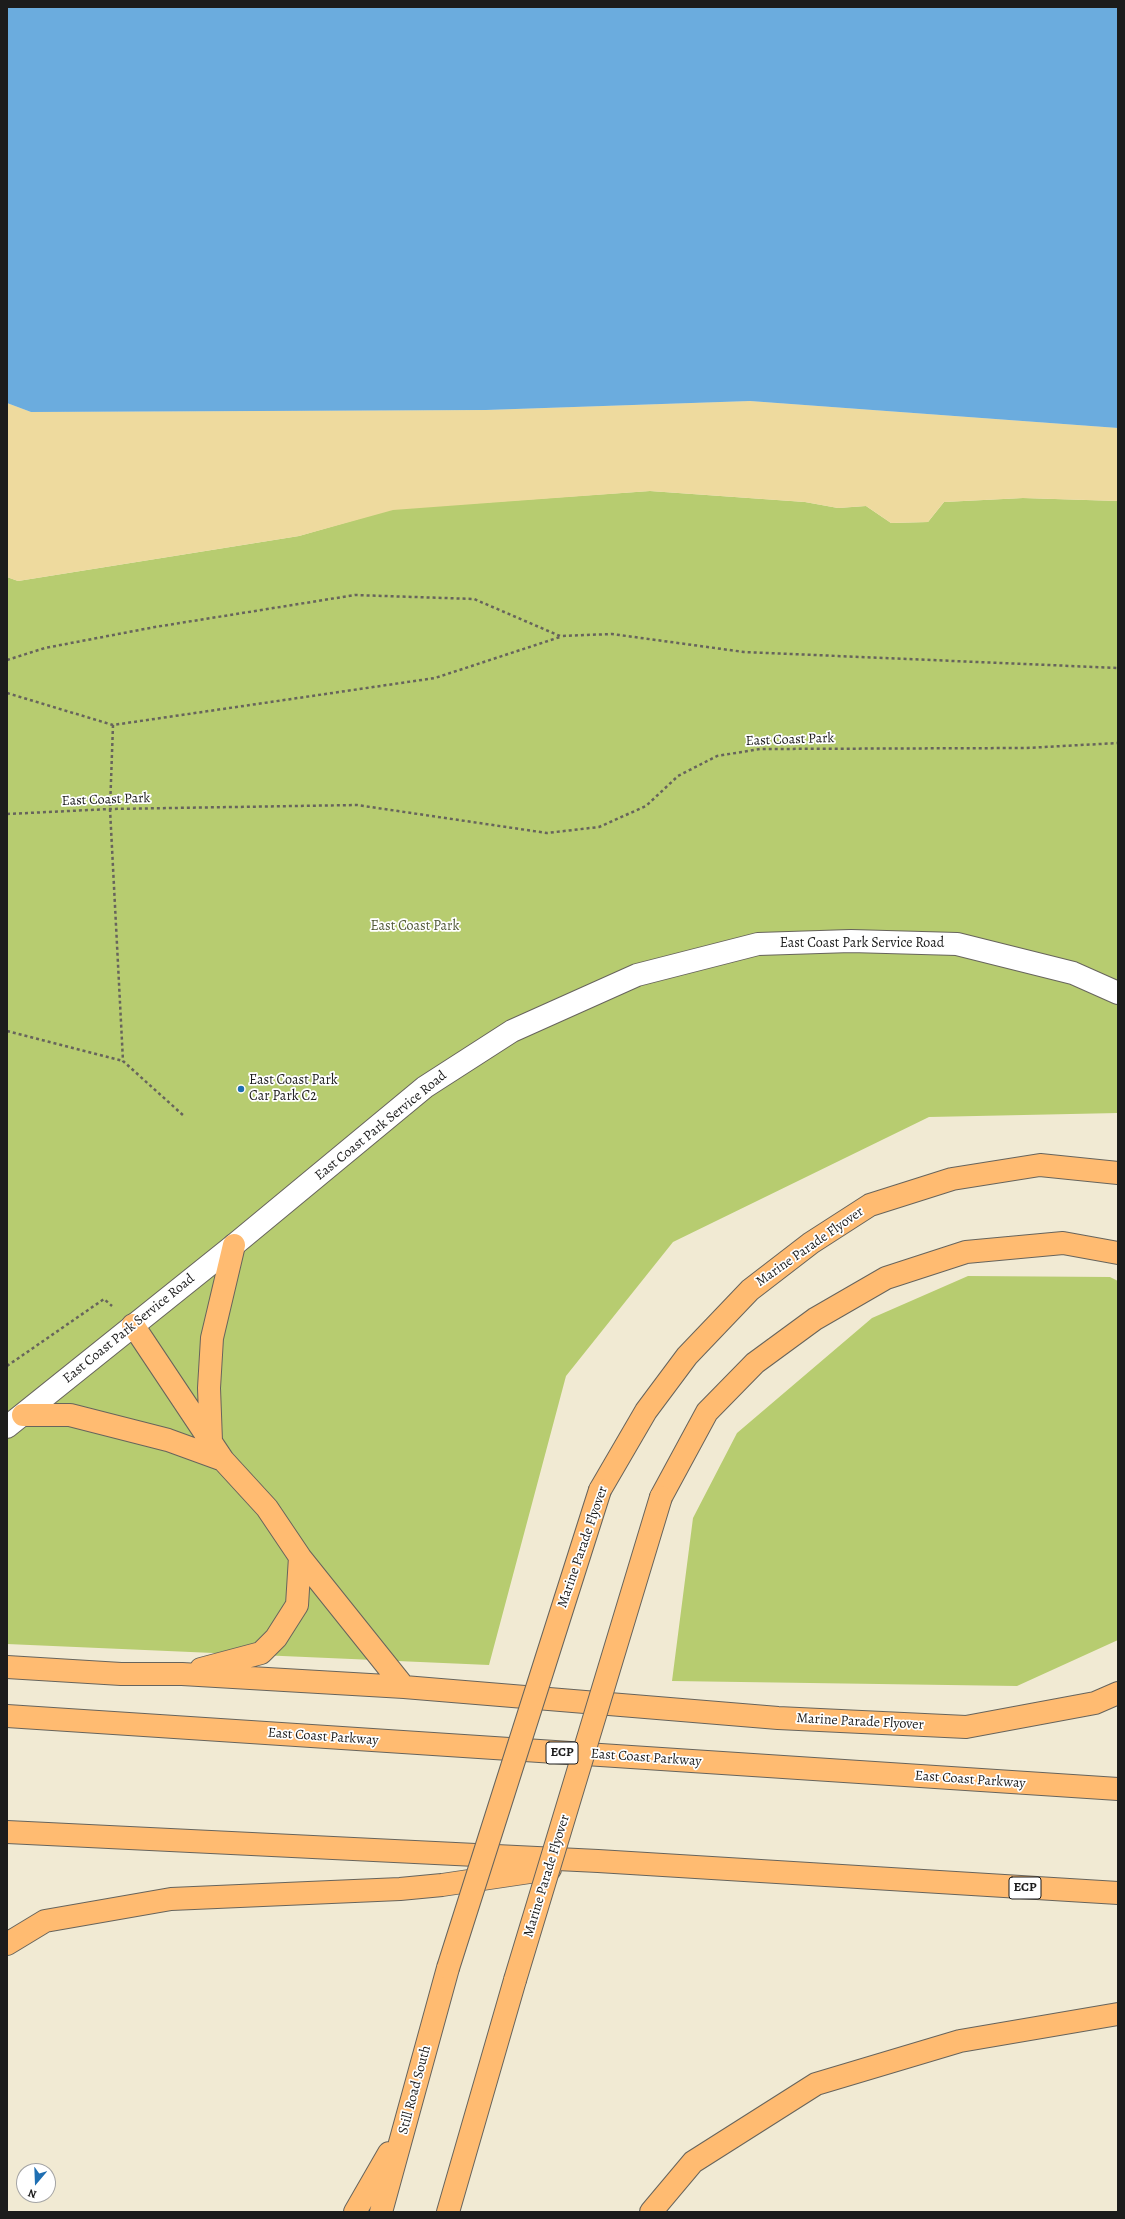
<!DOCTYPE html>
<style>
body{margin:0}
#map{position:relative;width:1125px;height:2219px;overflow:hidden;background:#f1ead3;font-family:Alegreya,serif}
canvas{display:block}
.frame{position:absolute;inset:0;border:8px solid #1c1c1c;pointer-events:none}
.north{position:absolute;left:16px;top:2163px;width:40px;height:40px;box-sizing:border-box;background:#fff;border:1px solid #a4a4a4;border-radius:50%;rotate:199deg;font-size:11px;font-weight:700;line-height:16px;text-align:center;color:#1c1c1c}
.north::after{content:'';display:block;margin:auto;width:14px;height:18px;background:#1f6fb2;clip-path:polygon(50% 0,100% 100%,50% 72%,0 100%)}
</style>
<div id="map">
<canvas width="1125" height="2219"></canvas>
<div class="frame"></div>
<div class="north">N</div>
</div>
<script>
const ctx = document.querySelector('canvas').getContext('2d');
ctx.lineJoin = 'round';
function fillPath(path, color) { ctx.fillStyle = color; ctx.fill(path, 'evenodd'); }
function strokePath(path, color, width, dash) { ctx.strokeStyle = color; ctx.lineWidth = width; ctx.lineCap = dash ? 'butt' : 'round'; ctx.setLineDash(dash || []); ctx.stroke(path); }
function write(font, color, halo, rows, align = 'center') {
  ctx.font = font + ' Alegreya,serif'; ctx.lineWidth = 3.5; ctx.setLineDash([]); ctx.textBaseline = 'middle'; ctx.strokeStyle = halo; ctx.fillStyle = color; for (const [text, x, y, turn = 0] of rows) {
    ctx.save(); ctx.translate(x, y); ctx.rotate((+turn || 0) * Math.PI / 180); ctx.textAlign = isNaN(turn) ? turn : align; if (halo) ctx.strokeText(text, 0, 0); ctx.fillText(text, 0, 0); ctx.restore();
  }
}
const green = new Path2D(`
 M650 491 805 502 838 508 866 506 891 523 928 522 944 502 1023 498 1118 501V1113L929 1117 673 1242 566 1376 489 1665 7 1644V577L18 581 299 536 393 509Z
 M968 1276 1110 1277 1118 1281V1640L1017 1686 672 1681 693 1518 737 1433 872 1318Z`);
const sand = new Path2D(`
 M750 401 1118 428V501L1023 498 944 502 928 522 891 523 866 506 838 508 805 502 650 491 393 510 299 536 18 581 7 577V403L31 412 486 410Z`);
const water = new Path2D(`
 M7 7H1118V428L750 401 486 410 31 412 7 403Z`);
const path = new Path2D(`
 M7 660 45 648 155 627 355 595 474 599 560 636 612 634 744 652 1118 668
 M7 693 113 725 435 678 560 637
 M113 725 110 809 123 1061 184 1116
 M7 814 110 809 357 805 547 833 599 827 646 806 678 776 717 756 760 749 1026 748 1118 743
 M7 1031 123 1061
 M7 1366 104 1299 112 1306`);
const minor = new Path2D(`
 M7 1427 234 1245 425 1087 512 1031 637 975 758 944 851 941 957 944 1073 973 1118 993`);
const highway = new Path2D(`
 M133 1325 223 1460 267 1508 300 1557 404 1687
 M23 1415H70L168 1440 223 1460
 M211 1441 209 1388 212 1338 234 1245
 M600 1490 646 1411 687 1356 750 1290 811 1243 870 1205 952 1179 1040 1165 1118 1173
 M661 1497 707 1412 755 1363 815 1319 886 1278 966 1252 1063 1243 1118 1253
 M7 1667 121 1674H182L404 1687 778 1718 966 1727 1095 1703 1118 1693
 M201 1669 261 1653 276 1638 297 1605 300 1557
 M7 1716 1118 1789
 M7 1832 598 1861 1118 1893
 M7 1944 45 1921 171 1899 400 1889 442 1885 550 1869
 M355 2212 389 2153
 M381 2212 448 1968
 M448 2212 515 1980
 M651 2212 693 2162 816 2084 960 2041 1118 2014`);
const highwayBridge = new Path2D(`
 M448 1968 600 1490
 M515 1980 661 1497`);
const markers = [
 [241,1089,4,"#1f6fb2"]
];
const shields = [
 [562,1753,32],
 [1025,1888,32]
];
const shieldNames = [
 ["ECP",562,1753],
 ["ECP",1025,1888]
];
const streetNames = [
 ["East Coast Park",790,740,-2],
 ["East Coast Park",106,800,-2],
 ["East Coast Park Service Road",862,944],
 ["East Coast Park Service Road",381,1126,-39],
 ["Marine Parade Flyover",810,1247,-35],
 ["East Coast Park Service Road",129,1329,-39],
 ["Marine Parade Flyover",583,1547,-71],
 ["Marine Parade Flyover",860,1722,3],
 ["East Coast Parkway",323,1737,4],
 ["East Coast Parkway",646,1758,4],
 ["East Coast Parkway",970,1780,4],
 ["Marine Parade Flyover",547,1876,-73],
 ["Still Road South",415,2090,-75]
];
const parkNames = [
 ["East Coast Park",415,927]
];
const poiNames = [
 ["East Coast Park",249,1081],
 ["Car Park C2",249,1097]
];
fillPath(green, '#b7cc70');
fillPath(sand, '#eeda9e');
fillPath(water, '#6bacde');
strokePath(minor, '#67645c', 24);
strokePath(highway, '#67645c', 24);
strokePath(path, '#67645c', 2.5, [3, 3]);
strokePath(minor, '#fff', 22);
strokePath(highway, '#ffbb71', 22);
strokePath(highwayBridge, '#67645c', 24, []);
strokePath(highwayBridge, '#ffbb71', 22);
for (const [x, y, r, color] of markers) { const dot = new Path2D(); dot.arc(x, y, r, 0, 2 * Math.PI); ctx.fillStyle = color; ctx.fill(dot); strokePath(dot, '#fff', 1.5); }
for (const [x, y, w] of shields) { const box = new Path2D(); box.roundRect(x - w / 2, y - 11, w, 22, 3); ctx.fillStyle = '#fff'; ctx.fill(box); strokePath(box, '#1c1c1c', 1); }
write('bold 13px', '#1c1c1c', null, shieldNames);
write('14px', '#1c1c1c', '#fff', streetNames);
write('14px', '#525a39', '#fff', parkNames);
write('14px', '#1c1c1c', '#fff', poiNames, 'left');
</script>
